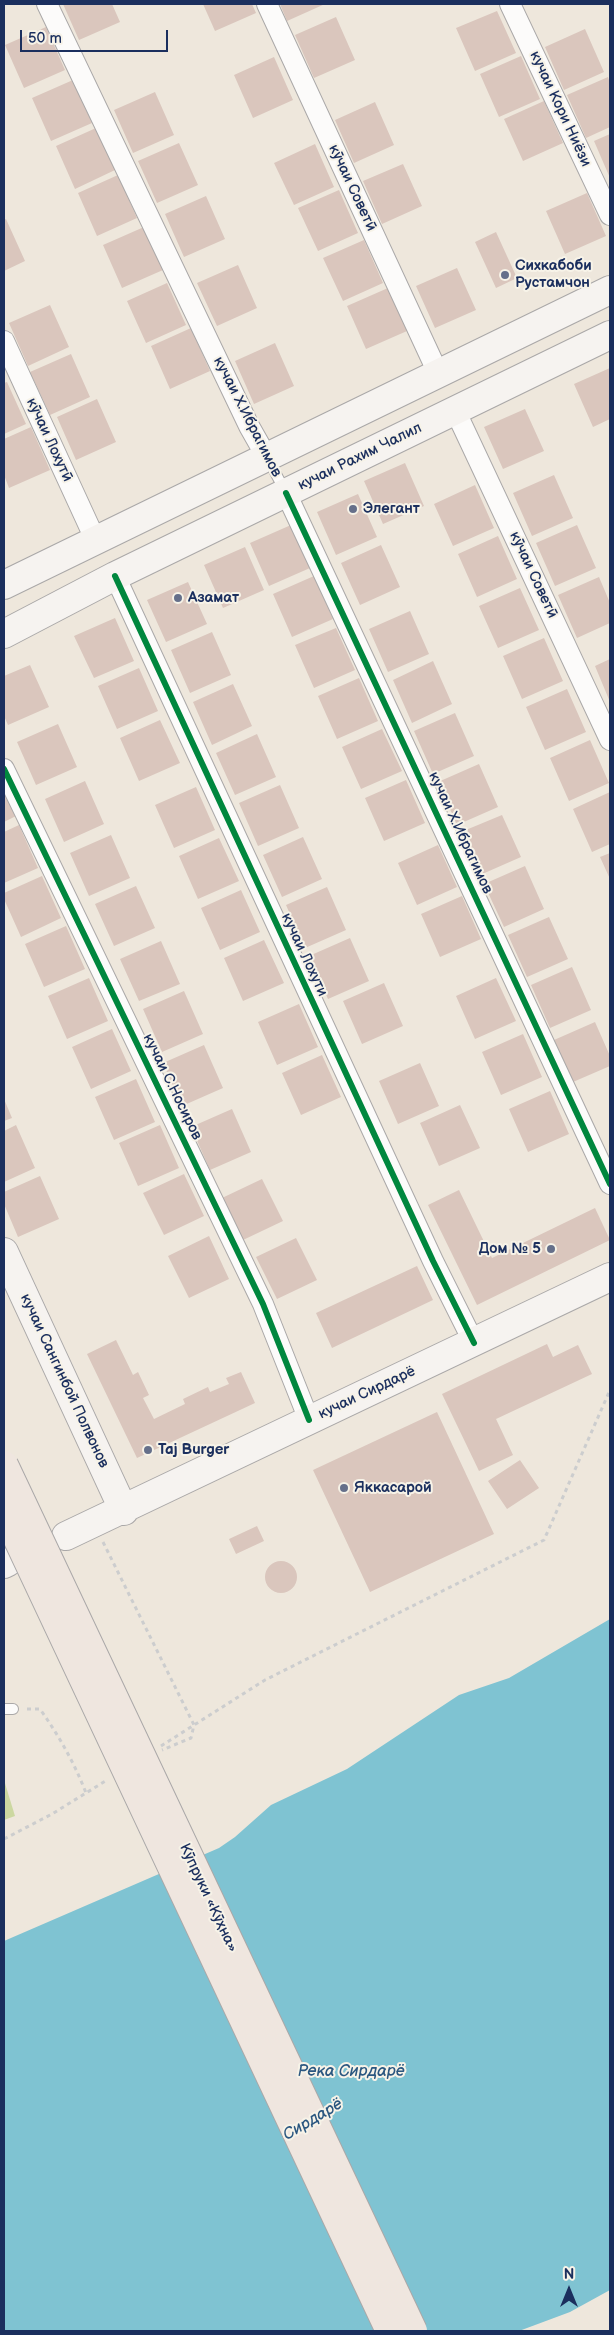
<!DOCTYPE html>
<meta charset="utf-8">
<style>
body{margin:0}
#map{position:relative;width:614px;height:2335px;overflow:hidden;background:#eee7dc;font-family:"Balsamiq Sans",sans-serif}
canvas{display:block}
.frame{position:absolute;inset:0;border:5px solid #1b2f5e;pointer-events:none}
.north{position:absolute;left:544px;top:2265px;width:50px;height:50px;-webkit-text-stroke:4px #f7f3e8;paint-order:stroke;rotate:0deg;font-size:14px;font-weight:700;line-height:20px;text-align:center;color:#1b2f5e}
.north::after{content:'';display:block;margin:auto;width:18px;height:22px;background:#1b2f5e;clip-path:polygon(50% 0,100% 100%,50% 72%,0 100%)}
.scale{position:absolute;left:20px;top:30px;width:148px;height:22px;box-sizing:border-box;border:2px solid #1b2f5e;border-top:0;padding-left:6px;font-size:15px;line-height:18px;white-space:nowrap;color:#1b2f5e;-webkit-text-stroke:4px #f7f3e8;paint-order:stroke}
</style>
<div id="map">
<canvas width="614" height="2335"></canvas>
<div class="frame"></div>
<div class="north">N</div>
<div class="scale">50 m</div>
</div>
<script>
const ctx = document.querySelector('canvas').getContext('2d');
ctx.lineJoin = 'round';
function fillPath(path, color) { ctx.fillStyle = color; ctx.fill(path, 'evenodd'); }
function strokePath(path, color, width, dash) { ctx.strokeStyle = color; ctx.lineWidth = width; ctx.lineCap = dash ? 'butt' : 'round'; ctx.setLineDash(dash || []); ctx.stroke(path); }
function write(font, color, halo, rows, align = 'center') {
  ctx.font = font + ' "Balsamiq Sans",sans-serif'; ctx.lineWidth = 4; ctx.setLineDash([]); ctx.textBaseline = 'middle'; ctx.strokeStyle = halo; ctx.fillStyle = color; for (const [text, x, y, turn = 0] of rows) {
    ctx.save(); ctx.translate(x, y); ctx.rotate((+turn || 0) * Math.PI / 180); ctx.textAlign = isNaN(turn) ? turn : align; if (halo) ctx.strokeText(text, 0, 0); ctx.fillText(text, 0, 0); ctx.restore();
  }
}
const green = new Path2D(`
 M4 1780 15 1816 4 1820Z`);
const water = new Path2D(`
 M610 1619V2290L570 2312 519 2331H4V1941L219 1848 235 1837 271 1805 347 1769 459 1695 509 1678Z`);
const building = new Path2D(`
 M63 4H112L120 22 79 40Z
 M203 4H252L256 13 215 31Z
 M280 4H325L287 21Z
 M497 11 516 53 475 71 456 28Z
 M336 17 355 60 314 78 295 35Z
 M46 27 65 70 24 88 5 45Z
 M585 29 604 72 564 90 545 47Z
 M521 56 540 99 499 117 480 74Z
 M274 57 293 100 253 118 234 75Z
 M608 77 610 83V127L586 138 567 95Z
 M73 80 92 123 51 141 32 98Z
 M155 92 174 135 133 153 114 110Z
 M544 101 563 143 523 161 504 119Z
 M375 102 394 145 354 163 335 120Z
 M96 128 115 170 75 189 56 146Z
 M610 134V178L594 141Z
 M179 143 198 185 157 203 138 161Z
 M315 144 334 187 294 205 274 163Z
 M403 164 422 206 382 224 363 181Z
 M118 175 137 218 97 236 78 193Z
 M339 190 358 233 318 251 298 208Z
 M587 193 606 236 565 254 546 211Z
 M206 196 225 239 184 257 165 214Z
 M6 219 25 261 4 271V220Z
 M144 227 163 270 122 288 103 245Z
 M496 232 517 278 496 288 475 242Z
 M364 240 383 283 343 301 323 258Z
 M238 265 257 308 217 326 197 283Z
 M457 268 476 310 435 328 416 286Z
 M167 283 186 325 146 343 127 301Z
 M388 288 407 331 366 349 347 306Z
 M50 305 69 347 28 366 9 323Z
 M191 328 210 371 170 389 151 346Z
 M275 343 294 386 254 404 235 361Z
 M71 354 90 397 50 415 30 372Z
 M610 368V419L593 427 574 384Z
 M7 382 26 424 4 434V383Z
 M97 399 116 442 76 460 57 417Z
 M525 409 544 451 503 469 484 427Z
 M31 427 50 470 9 488 4 475V439Z
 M405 463 424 506 383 524 364 481Z
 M554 475 573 518 532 536 513 493Z
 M475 485 494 528 453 546 434 504Z
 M358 494 377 537 336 555 317 512Z
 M291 525 310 568 269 586 250 543Z
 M577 525 596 568 555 586 536 543Z
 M498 536 517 579 477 597 458 554Z
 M381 545 400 587 360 605 341 563Z
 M245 547 264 590 223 608 204 565Z
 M314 576 333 619 292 637 273 594Z
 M599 577 610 603V623L577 638 558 595Z
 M188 582 207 624 166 642 147 600Z
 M520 588 539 630 498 648 479 606Z
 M410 611 429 654 388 672 369 629Z
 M115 618 134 661 94 678 74 636Z
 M336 628 355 670 314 688 295 645Z
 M212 632 231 675 190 693 171 650Z
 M544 638 563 681 522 699 503 656Z
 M610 659V702L595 666Z
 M433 661 452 704 412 723 393 680Z
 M30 665 49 707 8 725 4 716V676Z
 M139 668 158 711 117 729 98 686Z
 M359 678 378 721 337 739 318 696Z
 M233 684 252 726 212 745 193 702Z
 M567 689 586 732 545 750 526 707Z
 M455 713 474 756 433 774 414 731Z
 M160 720 180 763 139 781 120 738Z
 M58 724 77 767 36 785 17 742Z
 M382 729 402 771 361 789 342 747Z
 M257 734 276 777 235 795 216 753Z
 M590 740 609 783 569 801 550 758Z
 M479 764 498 807 457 825 438 782Z
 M406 780 425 823 384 841 365 798Z
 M85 781 104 824 64 842 45 799Z
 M280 785 299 828 258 846 239 803Z
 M196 787 215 830 174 848 155 805Z
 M4 788 16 816 4 822Z
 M610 792V844L592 852 573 809Z
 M502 815 521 857 480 875 461 832Z
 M19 825 38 868 4 883V832Z
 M111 835 130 878 89 896 70 853Z
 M303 837 322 879 282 897 263 855Z
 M219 838 239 881 198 899 179 856Z
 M438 845 457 887 417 905 398 863Z
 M610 853V879L600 857Z
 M525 866 544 909 504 927 484 884Z
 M42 876 61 918 21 937 4 899V893Z
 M136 886 155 928 114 946 95 904Z
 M327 887 346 930 305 948 286 905Z
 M241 890 260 932 220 950 201 908Z
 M462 896 481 939 440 957 421 914Z
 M549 917 568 959 527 977 508 935Z
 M66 926 85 969 44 987 25 944Z
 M350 938 369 981 328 999 309 956Z
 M264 940 284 983 243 1001 224 958Z
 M161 941 180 984 139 1001 120 959Z
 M572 967 591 1010 550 1028 531 985Z
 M89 978 108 1021 67 1039 48 996Z
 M496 978 516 1021 475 1039 456 996Z
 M384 983 403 1026 362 1044 343 1001Z
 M184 991 203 1034 162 1052 143 1009Z
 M299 1004 318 1047 277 1065 258 1022Z
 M595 1022 610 1056V1066L573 1082 554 1040Z
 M112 1029 131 1071 91 1089 72 1047Z
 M523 1034 542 1077 501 1095 482 1052Z
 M204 1045 223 1088 182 1106 163 1063Z
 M322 1055 341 1097 301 1115 282 1073Z
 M420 1063 439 1106 398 1124 379 1081Z
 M136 1079 155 1122 114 1140 95 1097Z
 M550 1091 569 1134 528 1152 509 1109Z
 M4 1099 12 1118 4 1121Z
 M460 1105 480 1148 439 1166 420 1123Z
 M232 1109 251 1152 210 1170 191 1127Z
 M16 1125 35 1168 4 1182V1131Z
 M160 1125 179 1168 138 1186 119 1143Z
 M184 1174 204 1216 164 1235 143 1193Z
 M40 1176 59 1219 18 1237 4 1204V1192Z
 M262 1179 283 1221 243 1240 222 1198Z
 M459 1190 492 1258 595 1208 610 1240 477 1305 428 1205Z
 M209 1236 229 1279 189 1298 168 1256Z
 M296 1238 317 1280 277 1299 256 1257Z
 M417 1266 433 1300 332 1348 316 1313Z
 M116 1340 133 1375 138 1372 149 1395 143 1398 154 1419 185 1404 183 1399 208 1387 210 1392 229 1384 226 1378 241 1372 255 1403 137 1458 87 1354Z
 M547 1344 553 1357 578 1345 592 1374 496 1419 513 1455 479 1471 442 1394Z
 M437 1412 494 1534 370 1592 313 1470Z
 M520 1460 539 1488 507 1509 488 1481Z
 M257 1526 264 1541 236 1554 229 1539Z
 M265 1577a16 16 0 1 1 32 0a16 16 0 1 1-32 0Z`);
const path = new Path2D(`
 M103 1542 194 1725 191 1738 162 1750
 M27 1709H40C59 1736 74 1762 86 1793
 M161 1746 265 1680 544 1540 610 1390
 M4 1839 52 1814 107 1780`);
const lane = new Path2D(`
 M267 457 286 493
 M4 1709H13`);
const street = new Path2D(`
 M47 4 249 426 266 456
 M267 4 438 373
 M510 4 610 215
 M4 341 95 539
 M455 410 610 740
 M286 493 610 1184
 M115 576 433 1261 474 1343
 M4 769 263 1304 309 1420`);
const secondary = new Path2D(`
 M4 585 610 290
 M4 634 115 576 610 335
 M4 1252 124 1511
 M66 1536 610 1277
 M4 1564 8 1562`);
const primaryBridge = new Path2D(`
 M4 1465 413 2331
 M4 1510 390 2331`);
const cycleway = new Path2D(`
 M286 493 610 1184
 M115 576 433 1261 474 1343
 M4 769 263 1304 309 1420`);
const markers = [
 [505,275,5,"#656f8a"],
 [353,509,5,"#656f8a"],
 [178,598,5,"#656f8a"],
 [551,1249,5,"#656f8a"],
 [148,1450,5,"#656f8a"],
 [344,1488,5,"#656f8a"]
];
const streetNames = [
 ["кучаи Кори Ниёзи",560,109,65],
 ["кӯчаи Советӣ",352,188,65],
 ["кучаи Х.Ибрагимов",247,417,63],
 ["кӯчаи Лохутӣ",49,440,65],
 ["кучаи Рахим Чалил",360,457,-26],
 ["кӯчаи Советӣ",533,575,65],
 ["кучаи Х.Ибрагимов",460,833,65],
 ["кучаи Лохути",304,955,65],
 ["кучаи С.Носиров",172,1087,64],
 ["кучаи Сангинбой Полвонов",64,1381,65],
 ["кучаи Сирдарё",367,1393,-25],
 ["Кӯпруки «Кӯҳна»",208,1898,65]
];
const poiNames = [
 ["Сихкабоби",515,266],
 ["Рустамчон",515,283],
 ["Элегант",363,509],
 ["Азамат",188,598],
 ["Дом № 5",541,1249,"right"],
 ["Taj Burger",158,1450],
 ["Яккасарой",354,1488]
];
const waterNames = [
 ["Река Сирдарё",351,2072],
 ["Сирдарё",313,2120,-31]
];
fillPath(green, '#ccd8a1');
fillPath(water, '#7fc3d2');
fillPath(building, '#dac6bd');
strokePath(lane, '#aaa8a8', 12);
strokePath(street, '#aaa8a8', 22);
strokePath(secondary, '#aaa8a8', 30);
strokePath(path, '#cccdce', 3, [4, 4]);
strokePath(lane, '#fcfbfa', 10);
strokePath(street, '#fcfbfa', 20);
strokePath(secondary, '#f6f3f0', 28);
strokePath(primaryBridge, '#aaa8a8', 30, []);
strokePath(primaryBridge, '#efe6df', 28);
strokePath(cycleway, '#00873e', 6);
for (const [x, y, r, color] of markers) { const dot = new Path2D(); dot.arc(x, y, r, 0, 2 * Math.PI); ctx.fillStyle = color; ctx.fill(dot); strokePath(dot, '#f7f3e8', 2); }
write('15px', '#1b2f5e', '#f7f3e8', streetNames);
write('bold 15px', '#1b2f5e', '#f7f3e8', poiNames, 'left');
write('italic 16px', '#2b5780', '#f7f3e8', waterNames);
</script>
